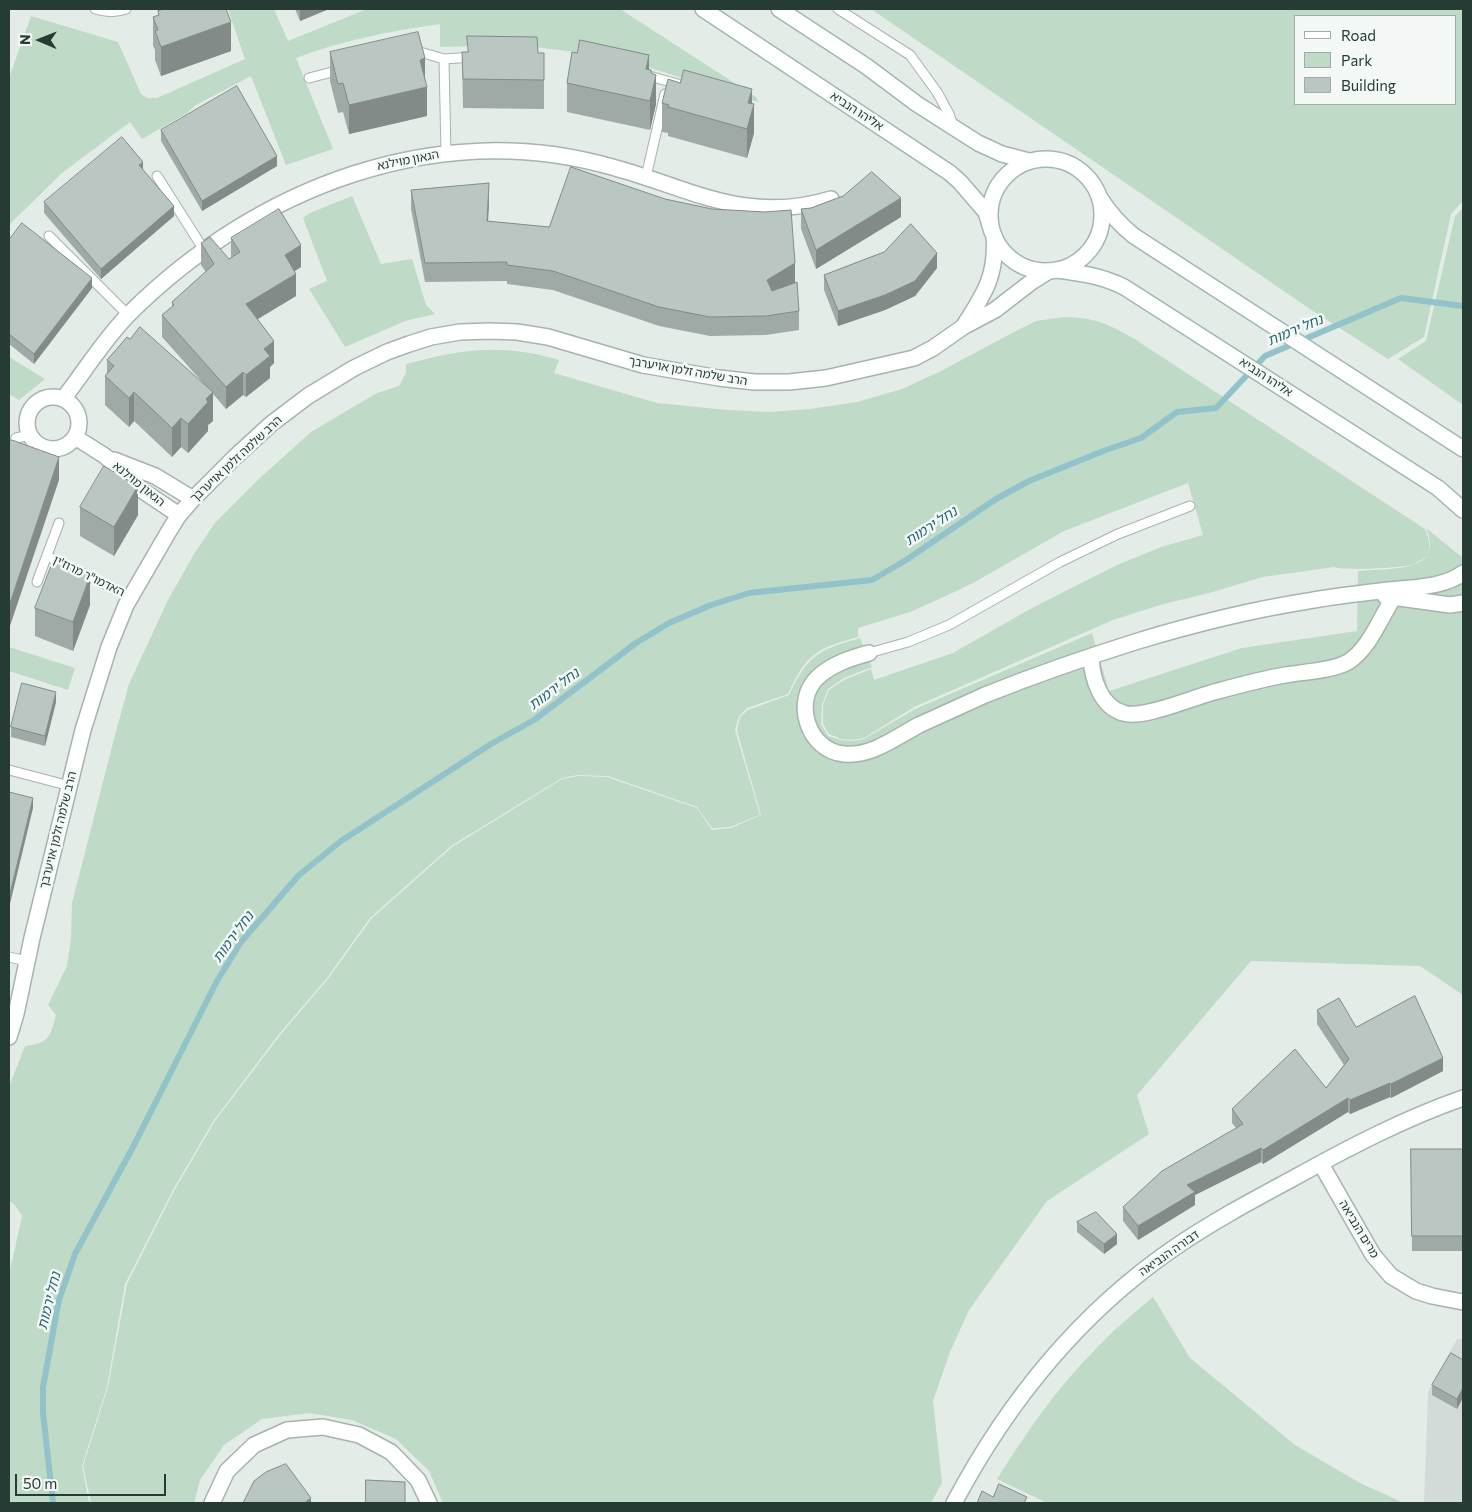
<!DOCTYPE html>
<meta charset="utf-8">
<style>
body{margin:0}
#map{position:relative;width:1472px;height:1512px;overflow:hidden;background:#e4ece8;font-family:Commissioner,sans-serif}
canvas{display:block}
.frame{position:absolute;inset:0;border:10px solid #253b34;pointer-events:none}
.legend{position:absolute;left:1294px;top:15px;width:162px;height:90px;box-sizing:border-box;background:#f4f8f6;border:1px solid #a1aca8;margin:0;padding:6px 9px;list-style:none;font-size:15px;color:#253b34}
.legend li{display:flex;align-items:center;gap:10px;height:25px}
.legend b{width:25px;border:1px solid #a1aca8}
.north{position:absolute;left:15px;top:15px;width:50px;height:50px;-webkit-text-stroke:4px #f4f8f6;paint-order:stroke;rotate:271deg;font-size:14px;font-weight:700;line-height:20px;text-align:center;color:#253b34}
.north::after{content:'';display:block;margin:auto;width:18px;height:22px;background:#253b34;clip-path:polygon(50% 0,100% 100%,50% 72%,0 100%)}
.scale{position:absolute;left:15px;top:1474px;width:151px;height:22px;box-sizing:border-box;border:2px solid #253b34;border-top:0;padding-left:6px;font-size:15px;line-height:18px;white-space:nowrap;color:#253b34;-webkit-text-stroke:4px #f4f8f6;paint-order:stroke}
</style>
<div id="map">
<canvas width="1472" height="1512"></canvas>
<div class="frame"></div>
<ul class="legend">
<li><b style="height:6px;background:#fff"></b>Road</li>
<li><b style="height:14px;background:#bfdac6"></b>Park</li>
<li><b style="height:14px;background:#b9c6c1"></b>Building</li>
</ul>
<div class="north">N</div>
<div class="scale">50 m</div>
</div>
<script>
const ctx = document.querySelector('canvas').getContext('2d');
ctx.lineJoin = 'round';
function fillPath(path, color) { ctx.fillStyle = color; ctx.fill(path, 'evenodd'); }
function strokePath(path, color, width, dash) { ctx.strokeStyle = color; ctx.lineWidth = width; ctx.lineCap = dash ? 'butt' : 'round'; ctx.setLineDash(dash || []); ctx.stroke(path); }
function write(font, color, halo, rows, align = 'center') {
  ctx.font = font + ' Commissioner,"Noto Sans Hebrew",sans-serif'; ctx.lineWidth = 5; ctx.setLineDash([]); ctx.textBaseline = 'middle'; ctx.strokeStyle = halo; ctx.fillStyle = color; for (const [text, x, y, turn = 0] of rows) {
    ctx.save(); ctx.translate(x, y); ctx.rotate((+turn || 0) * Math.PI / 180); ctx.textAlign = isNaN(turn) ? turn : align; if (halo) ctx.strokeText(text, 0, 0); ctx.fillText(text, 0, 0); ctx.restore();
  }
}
const built = new Path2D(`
 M1457 1339H1463V1503H1424L1428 1392Z`);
const green = new Path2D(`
 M228 9H274L288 41 367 9H620L756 97 758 102 635 63 582 53 519 45 440 47V24C391 31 343 40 296 58L333 149 286 165 251 76 196 105 187 113 142 139 130 122 62 173 9 225V78L31 16 118 42 141 94 147 98H157L245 59Z
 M871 9H1463V201L1451 214 1424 337 1388 359 1310 309ZM1296 16H1456V104H1296Z
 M352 196 381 264 412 259 426 305 435 314 405 321 345 347 309 289 327 281 303 218 310 213Z
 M1463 208V405L1398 359 1426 341 1455 216Z
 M1064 317C1096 318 1106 323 1133 338L1425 529C1428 537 1432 546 1427 555 1424 558 1418 562 1414 564 1405 568 1343 571 1334 567L1263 577 1209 593 1160 605 1113 620 914 707 864 738 853 740 841 739 829 734 823 724V705L829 690 844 680 871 669 874 680 953 653 1032 608 1117 565 1161 547 1203 535 1188 483 1064 531 975 582 948 595 910 612 858 628V637C817 648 806 654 788 694L747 708 739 716 735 730 760 815 730 827 712 828 697 807 608 776 578 775 562 778 451 846 370 918 327 978 280 1033 214 1120 174 1188 125 1284 107 1387 82 1466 89 1503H9V1275L22 1216 15 1205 9 1201V1087L25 1046C49 1043 50 1038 56 1015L48 1005 67 966 71 938 72 903 115 735 129 684 168 600 194 554 215 523 261 477 311 432 377 393 399 386 406 373V364C462 349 502 343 559 360L554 373 657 403 727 410 770 412 810 409 857 402 902 389 943 370 1010 334 1036 321Z
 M9 357 45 379 19 400 9 394Z
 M1426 528 1463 558V995L1420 966 1251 961 1137 1095 1149 1134 1047 1201 969 1310 950 1352 933 1401 942 1483 931 1503H443L429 1471 396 1439 352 1420 309 1413 262 1419 224 1445 200 1480 194 1503H91L83 1466 108 1387 127 1284 175 1189 215 1121 281 1034 328 979 371 919 452 847 562 779 578 776 607 777 697 808 712 830 731 828 761 815 737 731 740 717 748 710 789 695C808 655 818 650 860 638L872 667 844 678 828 689 822 705 821 724 828 736 841 740 853 741 864 739 915 709 1092 633 1109 691 1242 648 1357 631 1358 571C1387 568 1446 574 1426 528Z
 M9 647 75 668 68 690 9 671Z
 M1153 1297 1190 1358 1295 1445 1360 1483 1404 1503H1047L997 1479C1026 1433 1056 1389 1094 1351 1112 1331 1133 1314 1153 1297Z`);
const stream = new Path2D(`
 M53 1503 43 1413V1387L59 1300 75 1254 133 1147 217 981 241 942 299 875 341 841 491 744 534 720 636 643 669 623 711 605 749 593 872 580 906 560 996 499 1029 481 1106 450 1141 438 1177 412 1216 408 1265 356 1401 298 1463 306`);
const lane = new Path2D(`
 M95 9C107 12 114 13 126 9
 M838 9 910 55 937 92 949 114 953 126
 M413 52H420L444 59
 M645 75 678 84
 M309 78 340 70
 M446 154 444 59 473 57
 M157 176 204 250
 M646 177 665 94
 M49 236 128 315
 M9 458 16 438 30 435
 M47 556 131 597
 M37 582 59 523
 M869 653 908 642 949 625 1060 562 1118 534 1190 506
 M9 770 70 786
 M9 957 27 961`);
const street = new Path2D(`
 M965 324C985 293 997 274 994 236
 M27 423a26 26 0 1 1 52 0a26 26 0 1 1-52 0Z
 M63 399C85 371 104 339 130 313 256 188 436 117 612 167 690 188 746 225 831 199
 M75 437 105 456 143 491 179 515
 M114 460 155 476 193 499
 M1385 596 1450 605 1463 603
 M869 653C851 658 832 664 818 677 792 701 808 751 844 754 871 757 896 737 919 725 941 715 963 705 985 695 1035 675 1087 657 1138 641 1194 624 1251 610 1308 601 1335 596 1362 593 1389 590 1412 587 1443 588 1463 573
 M1091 657C1092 678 1100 706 1123 713 1142 720 1196 696 1218 691 1240 685 1262 679 1285 675 1303 672 1332 671 1348 662 1370 648 1380 618 1394 597
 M9 1037 16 1014 32 938 83 730 109 647 126 605 169 531 179 515 193 499 235 457 271 424 308 396 354 368 387 352 409 344 431 337 460 332 490 331 517 332 548 337 643 365 719 378 754 382H789L826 378 914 358 933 348 963 327 995 310 1030 283 1049 271
 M1321 1164 1373 1255 1391 1276 1416 1291 1432 1296 1463 1302
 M212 1503 227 1471 254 1445 287 1430 323 1427 359 1435 391 1452 418 1480 429 1503`);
const secondary = new Path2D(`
 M703 9 950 173 960 182 986 212 992 232
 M779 9 866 66 917 104 978 143 1002 154 1029 161
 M990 215a56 56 0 1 1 112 0a56 56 0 1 1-112 0Z
 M1100 198C1110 214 1119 224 1134 236L1463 449
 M1056 270C1081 273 1102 276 1124 287L1438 488 1463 510
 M954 1503C1007 1403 1078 1315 1171 1250 1210 1223 1251 1201 1292 1179 1348 1148 1403 1119 1463 1098`);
const wall = new Path2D(`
 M160 9H226L231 51 161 76 155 60V50L153 46V17L158 15V11L161 10Z
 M295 9H329L300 21Z
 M330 52 425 78 427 116 349 134 343 112 338 113 330 81Z
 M462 52 544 53V109L463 108Z
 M649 69 651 73 656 104 650 130 567 112V83Z
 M662 103H752L754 133 747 158 668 136V133L662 132Z
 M161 130 277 166 202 211 161 141Z
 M411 190 489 202 488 221 795 282 799 311V330L766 335 710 336 659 326 553 290 507 284V281L425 282 411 209Z
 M843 196 901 217 816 269 801 229V209L811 208Z
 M44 202 174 216 101 279 44 213Z
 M231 238 301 267 295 271 296 296 258 319 274 363 270 367V378L246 397 243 395 226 409 213 394V421L208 425V431L188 453 181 447 172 457 134 421 129 427 105 405V376L107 373V360L204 384 162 337V315L172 307V302L206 272 201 265V243L229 259 231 258Z
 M9 240 92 288 34 364 9 344Z
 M884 252 937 268 915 296 885 310 838 326 824 290V275Z
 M80 507 138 515 114 556 80 536Z
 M90 605 73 651 35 636V608Z
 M56 702 45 746 11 737V727Z
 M1317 1010 1356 1027 1443 1071 1391 1098 1390 1097 1350 1114 1348 1112 1263 1164 1261 1162 1195 1195V1205L1138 1240 1123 1221V1207L1236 1128 1232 1123V1109L1326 1088 1344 1065 1317 1024Z
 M1411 1149H1463V1251H1412Z
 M1077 1222 1117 1244 1104 1254 1077 1232Z
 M1463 1360 1457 1409 1432 1395V1385Z`);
const shadedWall = new Path2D(`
 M300 9H329L300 21Z
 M231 22V51L161 76V47Z
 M649 55V84L646 69Z
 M425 58V87L420 60Z
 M651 70V94L656 75V104L650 130V101Z
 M427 87V116L349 134V105Z
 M752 89V111L754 104V133L747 158V129L748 103Z
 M277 156V166L202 211V201Z
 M143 162V173L139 165Z
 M489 183V202L487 240V221Z
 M901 198V217L816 269V250Z
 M174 206V216L101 279V269Z
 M301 245V267L285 277V255Z
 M937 253V268L915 296 885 310 838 326V311Z
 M795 263V282L767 299V280Z
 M296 274V296L246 326V304Z
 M92 278V288L34 364V354Z
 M274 341V363L270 367V378L246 397V375L264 349Z
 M243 372V395L226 409V387Z
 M134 392V421L129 427V398Z
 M213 392V421L208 425V431L188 453V424L206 399Z
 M181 418V447L172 457V428Z
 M59 457V480L9 629V606Z
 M138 486V515L114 556V527Z
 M90 576V605L73 651V622Z
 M56 692V702L45 746V736Z
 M33 798V808L9 908V898Z
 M1443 1058V1071L1391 1098V1084Z
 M1390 1083V1097L1350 1114V1100Z
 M1348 1098V1112L1263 1164V1150Z
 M1261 1148V1162L1195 1195V1205L1138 1240V1226L1187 1185Z
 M1117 1234V1244L1104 1254V1244Z
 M1463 1388V1398L1457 1409V1399Z
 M311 1498V1503H304Z`);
const building = new Path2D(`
 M164 9H226L231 22 161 47 155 31 158 30 153 17 159 15 158 11Z
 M418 32 425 58 420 60 427 87 349 105 343 83 338 84 330 52Z
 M467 36 537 37 538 53H544V80L463 79 462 52H468Z
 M580 40 649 55 646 69 651 70V73L656 75 650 101 567 83 572 52 577 53Z
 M684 70 752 89 748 103 754 104 747 129 668 107 669 105 662 103 668 79 680 83Z
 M237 86 277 156 202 201 161 130Z
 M122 137 143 162 139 165 174 206 101 269 44 202Z
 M571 167 665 199 712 209 765 212 791 210 795 263 767 280 772 291 797 282 799 311 766 316 710 317 659 307 553 271 507 265V262L425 263 411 190 489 183 487 221 549 227Z
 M872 172 901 198 816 250 801 209 811 208 843 196Z
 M279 209 301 245 285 255 296 274 246 304 274 341 264 349 270 356 246 375 243 372 226 387 162 315 174 305 172 302 214 264 201 243 210 237 229 259 240 252 231 238Z
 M22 223 92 278 34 354 9 334V240Z
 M911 224 937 253 915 281 885 295 838 311 824 275 884 252Z
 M140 327 213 392 206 399 208 402 188 424 181 418 172 428 134 392 129 398 105 376 114 366 107 360 127 337 130 339Z
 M12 440 59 457 9 606V441Z
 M104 466 138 486 114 527 80 507Z
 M53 562 90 576 73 622 35 608Z
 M22 683 56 692 45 736 11 727Z
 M9 792 33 798 9 898Z
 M1415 996 1443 1058 1391 1084 1390 1083 1350 1100 1348 1098 1263 1150 1261 1148 1187 1185 1195 1192 1138 1226 1123 1207 1162 1171 1243 1124 1232 1109 1295 1049 1326 1088 1349 1059 1317 1010 1339 998 1356 1027Z
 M1411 1149H1463V1236H1412Z
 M1096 1212 1117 1234 1104 1244 1077 1222Z
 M1451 1353 1463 1360V1388L1457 1399 1432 1385Z
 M286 1464 311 1498 304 1503H243L254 1481 266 1472Z
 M366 1480 405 1482V1503H366Z
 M999 1484 1027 1497 1024 1503H977L982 1491 993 1497Z`);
const streetNames = [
 ["אליהו הנביא",857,111,33],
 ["הגאון מוילנא",408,160,-11],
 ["הרב שלמה זלמן אויערבך",688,371,10],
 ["אליהו הנביא",1266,377,33],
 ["הרב שלמה זלמן אויערבך",236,459,-43],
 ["הגאון מוילנא",139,484,39],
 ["האדמו\"ר מרוז'ין",89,576,26],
 ["הרב שלמה זלמן אויערבך",58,830,-76],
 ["מרים הנביאה",1359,1229,59],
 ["דבורה הנביאה",1169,1253,-35]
];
const waterNames = [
 ["נחל ירמות",1295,330,-23],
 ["נחל ירמות",931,526,-33],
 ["נחל ירמות",554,689,-37],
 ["נחל ירמות",233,937,-54],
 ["נחל ירמות",49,1301,-76]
];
fillPath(built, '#d2dbd7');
fillPath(green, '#bfdac6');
strokePath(stream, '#92c3ca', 6);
strokePath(lane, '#a7b3ae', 11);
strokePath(street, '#a7b3ae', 18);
strokePath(secondary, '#a3b6af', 18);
strokePath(lane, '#fff', 9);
strokePath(street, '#fff', 15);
strokePath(secondary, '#fff', 15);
fillPath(wall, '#9faaa6');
fillPath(shadedWall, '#828b87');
fillPath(building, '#b9c6c1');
strokePath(building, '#828b87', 1);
write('12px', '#253b34', '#f4f8f6', streetNames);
write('italic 14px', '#266670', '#f4f8f6', waterNames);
</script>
